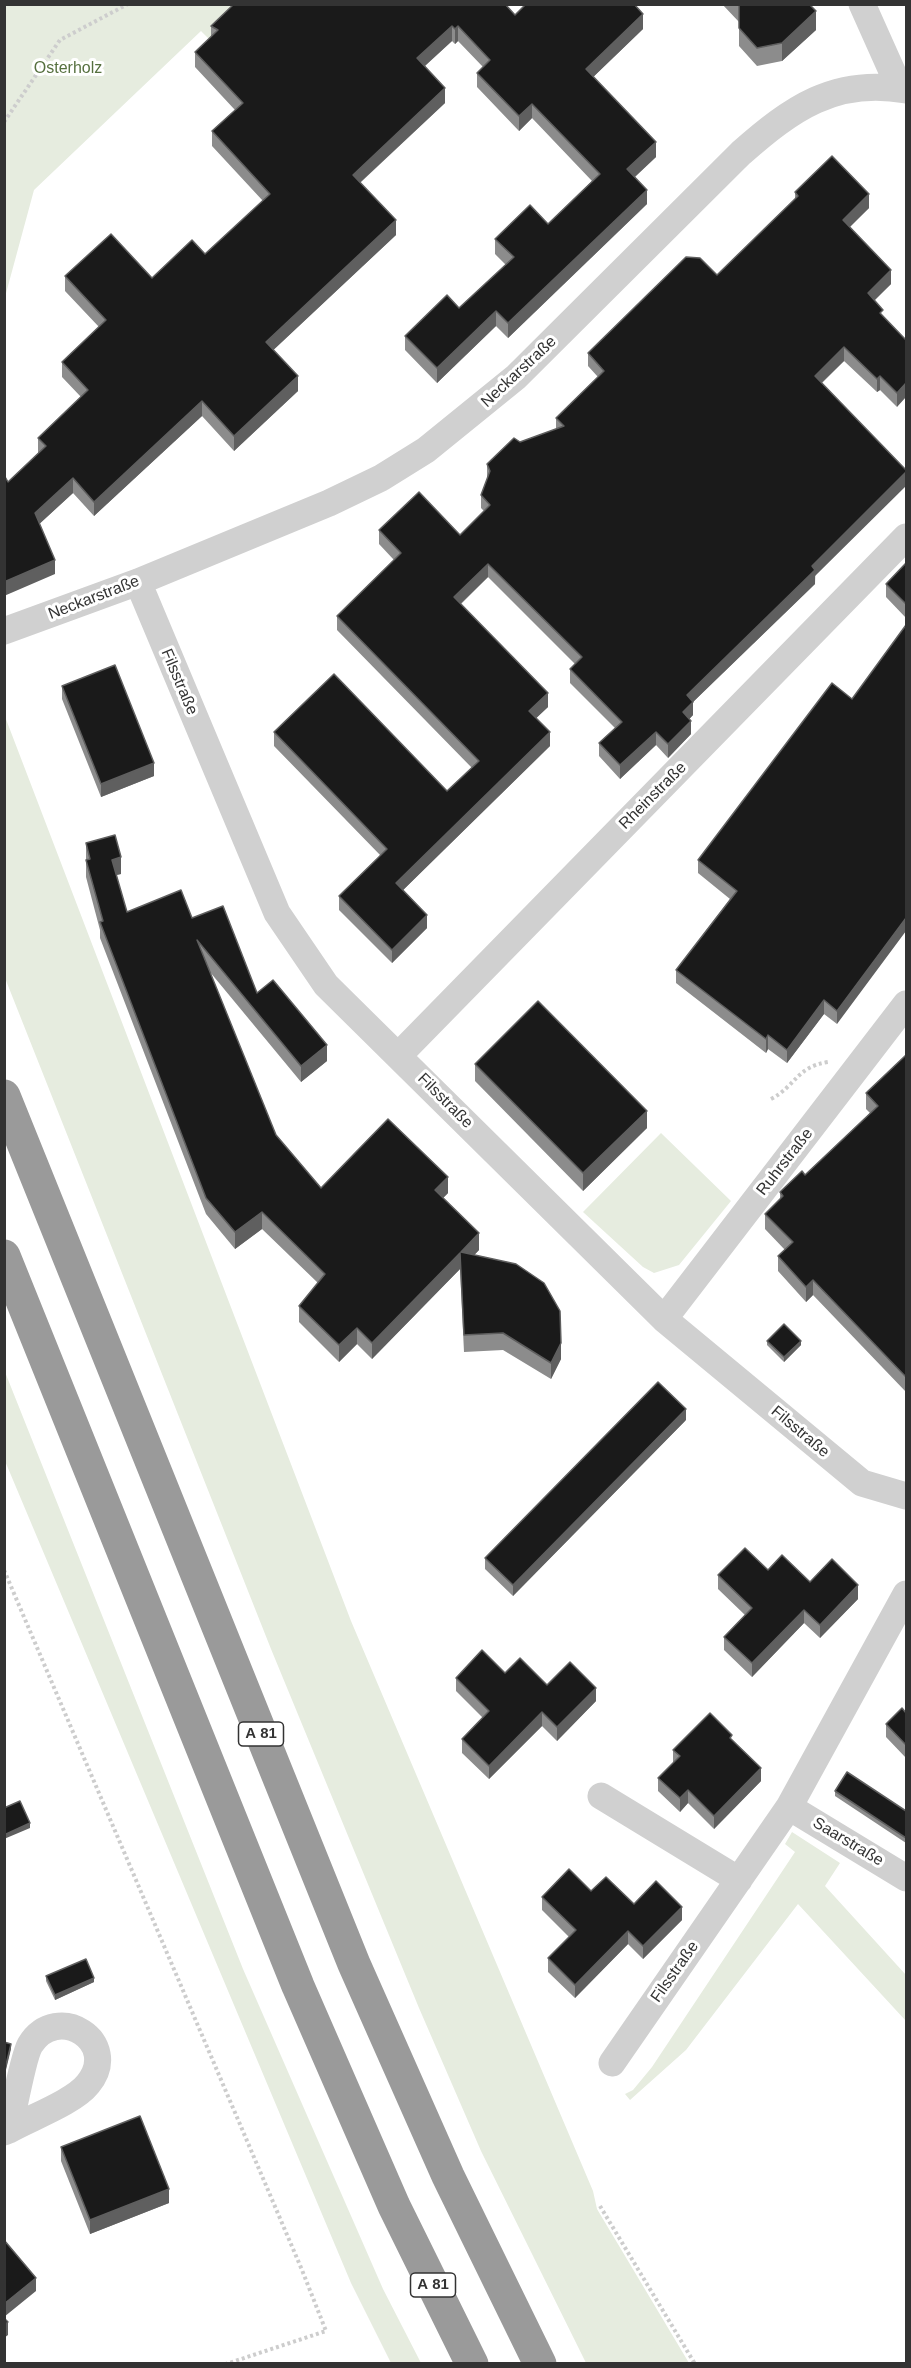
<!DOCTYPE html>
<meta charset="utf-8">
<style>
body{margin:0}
#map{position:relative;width:911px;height:2368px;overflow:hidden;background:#fff;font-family:Helvetica,sans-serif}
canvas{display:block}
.frame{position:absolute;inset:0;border:6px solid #333;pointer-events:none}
</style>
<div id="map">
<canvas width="911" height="2368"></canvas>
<div class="frame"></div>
</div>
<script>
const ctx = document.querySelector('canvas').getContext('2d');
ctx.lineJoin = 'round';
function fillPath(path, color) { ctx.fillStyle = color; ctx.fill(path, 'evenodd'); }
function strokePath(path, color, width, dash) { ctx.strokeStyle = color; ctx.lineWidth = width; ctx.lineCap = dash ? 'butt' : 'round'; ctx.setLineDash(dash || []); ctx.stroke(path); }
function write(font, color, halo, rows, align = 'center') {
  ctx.font = font + ' Helvetica,sans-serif'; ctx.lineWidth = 6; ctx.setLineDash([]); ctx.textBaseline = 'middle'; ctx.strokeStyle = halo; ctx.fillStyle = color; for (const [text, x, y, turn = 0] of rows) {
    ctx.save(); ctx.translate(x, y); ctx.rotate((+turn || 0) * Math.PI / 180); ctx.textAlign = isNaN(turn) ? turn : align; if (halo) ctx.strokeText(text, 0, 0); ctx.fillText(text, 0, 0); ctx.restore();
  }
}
const green = new Path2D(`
 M5 5H250L211 41 201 31 34 190 5 297Z
 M4 714 351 1621 593 2191 597 2209 689 2363H586L481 2151 419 2008 271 1649 5 978Z
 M661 1133 731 1201 679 1265 654 1273 643 1267 583 1212Z
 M5 1372 243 1969 383 2289 421 2363H391L351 2283 5 1461Z
 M792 1832 840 1863 825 1886 906 1975V2021L798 1904 686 2050 630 2100 625 2094 633 2090 652 2067 795 1852 785 1844Z`);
const path = new Path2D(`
 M4 122 60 40 128 4
 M771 1099C796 1086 796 1067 828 1062
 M4 1570 302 2270 326 2331 226 2364
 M600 2206 695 2364`);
const minor = new Path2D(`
 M862 4 900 89
 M138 582 277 913 326 985 664 1319 862 1483 906 1496
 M4 631 138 582 329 503 381 478 426 450 516 377 741 153C791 109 835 77 906 90
 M399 1055 906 537
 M664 1319 906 1004
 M601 1796 739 1880
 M789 1807 906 1878
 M612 2063 789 1807 906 1594
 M4 2132 9 2130C30 2118 74 2102 88 2084 122 2042 57 2001 30 2045 23 2057 13 2113 9 2130`);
const highway = new Path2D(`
 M4 1096 354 1964 448 2176 540 2364
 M4 1256 298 1986 394 2206 472 2364`);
const wall = new Path2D(`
 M722 4H809L816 30 782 61 757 66 739 46V22Z
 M515 15 643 29 593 77 656 157 635 177 647 204 508 338 496 326 437 383 405 350V336L459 308 506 265 495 254V239L548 224 592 181 532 118 519 131 477 87V73L483 67 458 41 455 44 452 41 425 66 445 103 360 183 396 235 273 350 298 391 234 451 202 416 94 516 73 493 39 524 55 574 8 482 38 453V438L81 397 62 377V362L99 327 65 291V276L152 278 205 254 263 201 212 146V131L235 110 195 67V52L211 37V26Z
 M795 192 869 208 849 227 891 284 874 300 883 317 906 340 897 407 880 390 877 392 844 361 822 383 815 584 693 702V715L689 719 691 734 668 758 656 745 620 779 599 756V743L615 728 570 683V669L575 664 488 577 461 604 548 707 536 718 550 746 403 890 427 928 392 963 339 910V896L381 856 274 746V732L447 791 472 768 337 630V616L394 560 379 544V530L460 535 484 511 481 508V495L487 479V464L520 442 556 429V418L598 377 588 366V353L717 275 795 199Z
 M906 563V618L886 597V584Z
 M62 686 154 776 101 797 62 699Z
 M852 699 837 1024 824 1014 787 1063 768 1049 766 1053 676 983V970L730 899 698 873V860Z
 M86 843 121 874 116 875 127 912 192 918 257 993 327 1061 301 1082 210 972 276 1135 321 1188 448 1193 443 1198 479 1250 474 1255 561 1359 551 1379 503 1350 464 1352 460 1269 372 1359 357 1344 339 1362 299 1322V1306L318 1283 262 1229 235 1249 206 1214 100 938V930L86 877Z
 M906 1055V1392L813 1295 806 1302 778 1271V1256L785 1250 765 1229V1214L780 1199V1192L805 1175 870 1113 866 1109V1093Z
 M475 1064 647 1128 583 1191 475 1081Z
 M767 1341 801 1345 784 1362 767 1345Z
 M686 1420 513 1596 485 1569V1558Z
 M768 1570 810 1582 858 1599 820 1638 804 1623 752 1677 724 1650V1637L745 1615 718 1589V1575Z
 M505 1673 547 1685 596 1701 557 1741 542 1726 489 1779 462 1753V1739L483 1718 456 1691V1678Z
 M906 1713V1758L886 1737V1724Z
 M732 1740 761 1781 714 1829 688 1803 680 1812 658 1791V1778L673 1763V1750Z
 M835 1791 906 1811V1843L835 1796Z
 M591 1891 634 1904 682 1920 643 1959 628 1944 575 1998 548 1972V1958L569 1937 542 1910V1897Z
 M46 1976 94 1982 55 2000 46 1981Z
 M61 2147 169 2203 90 2234 61 2161Z`);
const shadedWall = new Path2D(`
 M816 11V30L782 61V43Z
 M643 14V29L586 84V69Z
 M452 26V41L417 73V58Z
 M458 26V41L455 44V29Z
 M445 88V103L353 189V175Z
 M532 104V118L519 131V116Z
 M656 142V157L627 184V169Z
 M647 190V204L508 338V323Z
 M869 194V208L843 234V220Z
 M396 220V235L266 357V342Z
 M891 270V284L868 307V293Z
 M496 311V326L437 383V368Z
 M844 347V361L815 389V376Z
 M298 376V391L234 451V436Z
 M880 376V390L877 392V379Z
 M906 383V397L897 407V393Z
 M202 401V416L94 516V502Z
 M906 472V486L815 576V584L693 702V715L683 726V712L687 695 812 566Z
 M73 478V493L35 528V513Z
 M55 560V574L4 596V582Z
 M488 564V577L454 610V597Z
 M548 693V707L529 725V711Z
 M691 721V734L668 758V744Z
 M550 732V746L396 897V883Z
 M656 732V745L620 779V765Z
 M154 763V776L101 797V784Z
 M121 857V874L112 876V860Z
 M427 915V928L392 963V950Z
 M906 918V931L837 1024V1011Z
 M824 1000V1014L787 1063V1050Z
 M768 1035V1049L766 1053V1039Z
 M327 1045V1061L301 1082V1066Z
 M647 1111V1128L583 1191V1173Z
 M448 1177V1193L435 1206V1190Z
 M262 1212V1229L235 1249V1232Z
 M479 1233V1250L461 1269V1252Z
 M460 1253V1269L372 1359V1343Z
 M813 1280V1295L806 1302V1287Z
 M357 1328V1344L339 1362V1345Z
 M801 1341V1345L784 1362V1357Z
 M561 1343V1359L551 1379V1363Z
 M686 1409V1420L513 1596V1585Z
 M858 1585V1599L820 1638V1625Z
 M804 1610V1623L752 1677V1663Z
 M596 1688V1701L557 1741V1727Z
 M542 1712V1726L489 1779V1766Z
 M761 1768V1781L714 1829V1816Z
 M688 1790V1803L680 1812V1798Z
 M30 1823V1828L4 1839V1835Z
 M682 1907V1920L643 1959V1946Z
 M628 1931V1944L575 1998V1985Z
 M94 1978V1982L55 2000V1995Z
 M11 2044V2049L5 2074V2069Z
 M169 2189V2203L90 2234V2220Z
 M36 2278V2291L4 2317V2304Z
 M8 2322V2335L4 2338V2325Z`);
const building = new Path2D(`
 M234 4H505L515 15 526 4H634L643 14 586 69 656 142 627 169 647 190 508 323 496 311 437 368 405 336 447 295 459 308 514 257 495 239 530 205 548 224 600 174 532 104 519 116 477 73 490 60 458 26 455 29 452 26 417 58 445 88 353 175 396 220 266 342 298 376 234 436 202 401 94 502 73 478 35 513 55 560 4 582V475L8 482 46 446 38 438 88 390 62 362 106 320 65 276 111 234 152 278 192 240 205 254 270 194 212 131 243 103 195 52 218 30 211 26Z
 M739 4H809L816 11 782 43 757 48 739 28Z
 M832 156 869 194 843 220 891 270 868 293 883 310 880 313 906 340V383L897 393 880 376 877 379 844 347 815 376 906 470V472L812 566 815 570 687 695 693 702 683 712 691 721 668 744 656 732 620 765 599 743 622 722 570 669 582 657 488 564 454 597 548 693 529 711 550 732 396 883 427 915 392 950 339 896 387 849 274 732 334 674 447 791 479 761 337 616 401 553 379 530 419 492 460 535 490 505 481 495 490 471 487 464 514 438 520 442 564 426 556 418 604 371 588 353 686 257 700 258 717 275 798 196 795 192Z
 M906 563V604L886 584Z
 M906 625V918L837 1011 824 1000 787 1050 768 1035 766 1039 676 970 737 891 698 860 832 683 852 699Z
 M115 665 154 763 101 784 62 686Z
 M115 835 121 857 112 860 127 912 181 890 192 918 223 906 257 993 273 980 327 1045 301 1066 197 940 276 1135 321 1188 388 1119 448 1177 435 1190 479 1233 461 1252 516 1264 544 1283 560 1311 561 1343 551 1363 503 1333 464 1335 460 1253 372 1343 357 1328 339 1345 299 1306 325 1274 262 1212 235 1232 206 1198 100 922 103 921 86 860 90 859 86 843Z
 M538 1001 647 1111 583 1173 475 1064Z
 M906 1055V1377L813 1280 806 1287 778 1256 793 1242 765 1214 783 1196 780 1192 802 1171 805 1175 878 1106 866 1093Z
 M784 1324 801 1341 784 1357 767 1341Z
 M658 1382 686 1409 513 1585 485 1558Z
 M745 1548 768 1570 782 1555 810 1582 832 1559 858 1585 820 1625 804 1610 752 1663 724 1637 752 1608 718 1575Z
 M482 1650 505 1673 520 1658 547 1685 570 1662 596 1688 557 1727 542 1712 489 1766 462 1739 489 1711 456 1678Z
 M902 1708 906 1713V1745L886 1724Z
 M710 1713 732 1735 730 1738 761 1768 714 1816 688 1790 680 1798 658 1778 680 1756 673 1750Z
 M847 1772 906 1811V1838L835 1791Z
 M20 1801 30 1823 4 1835V1808Z
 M569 1869 591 1891 606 1877 634 1904 656 1881 682 1907 643 1946 628 1931 575 1985 548 1958 576 1930 542 1897Z
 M86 1959 94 1978 55 1995 46 1976Z
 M4 2042 11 2044 5 2069H4Z
 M140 2116 169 2189 90 2220 61 2147Z
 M4 2240 36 2278 4 2304Z
 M4 2318 8 2322 4 2325Z`);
const shields = [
 [261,1734,45],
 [433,2285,45]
];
const shieldNames = [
 ["A 81",261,1734],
 ["A 81",433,2285]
];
const parkNames = [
 ["Osterholz",68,69]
];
const streetNames = [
 ["Neckarstraße",519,372,-43],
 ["Neckarstraße",94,598,-21],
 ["Filsstraße",179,682,67],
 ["Rheinstraße",653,796,-45],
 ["Filsstraße",445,1101,45],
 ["Ruhrstraße",785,1162,-52],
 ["Filsstraße",800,1432,40],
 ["Saarstraße",848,1842,31],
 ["Filsstraße",675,1972,-55]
];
fillPath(green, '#e6ecdf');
strokePath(path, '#cdcdcd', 4, [3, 3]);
strokePath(minor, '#d0d0d0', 27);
strokePath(highway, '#9a9a9a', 33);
fillPath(wall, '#8c8c8c');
fillPath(shadedWall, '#5f5f5f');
fillPath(building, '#1a1a1a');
strokePath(building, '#5f5f5f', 1.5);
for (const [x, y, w] of shields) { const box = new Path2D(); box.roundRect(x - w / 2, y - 12, w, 24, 4.5); ctx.fillStyle = '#fff'; ctx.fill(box); strokePath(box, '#333', 1.5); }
write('bold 15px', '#333', null, shieldNames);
write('16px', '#56703f', '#fff', parkNames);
write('16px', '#333', '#fff', streetNames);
</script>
